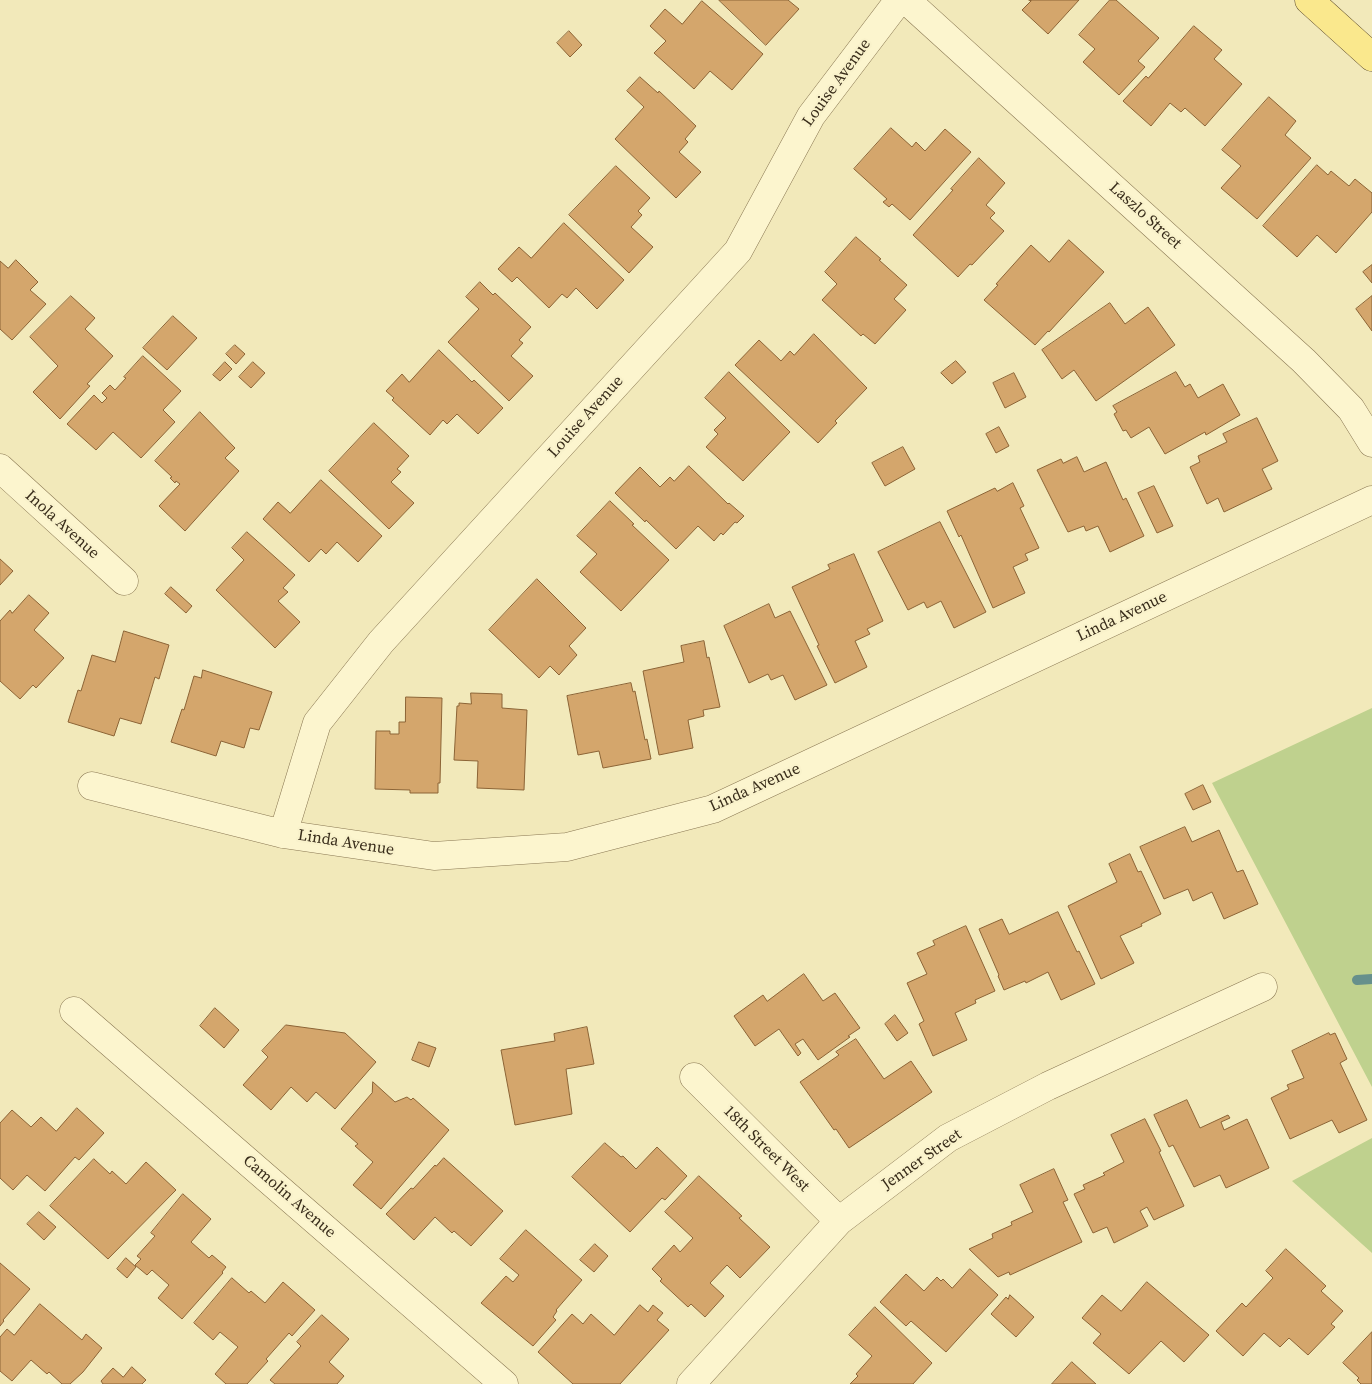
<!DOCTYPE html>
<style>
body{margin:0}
canvas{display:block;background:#f2e9ba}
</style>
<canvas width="1372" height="1384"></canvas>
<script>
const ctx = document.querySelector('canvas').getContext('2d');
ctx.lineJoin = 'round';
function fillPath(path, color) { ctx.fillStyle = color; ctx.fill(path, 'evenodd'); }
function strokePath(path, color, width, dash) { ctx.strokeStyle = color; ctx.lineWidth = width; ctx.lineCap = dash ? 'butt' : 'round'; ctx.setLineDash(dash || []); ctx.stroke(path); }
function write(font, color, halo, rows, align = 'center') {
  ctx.font = font + ' "Source Serif 4",serif'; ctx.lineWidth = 4.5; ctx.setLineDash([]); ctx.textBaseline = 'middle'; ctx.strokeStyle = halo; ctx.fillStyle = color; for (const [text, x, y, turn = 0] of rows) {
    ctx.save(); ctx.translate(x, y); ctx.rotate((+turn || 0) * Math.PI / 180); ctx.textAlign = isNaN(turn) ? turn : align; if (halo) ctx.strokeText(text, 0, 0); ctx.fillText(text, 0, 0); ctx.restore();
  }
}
const green = new Path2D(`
 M1372 708V1087L1212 783Z
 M1372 1138V1253L1292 1181Z`);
const stream = new Path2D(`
 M1357 980 1372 979`);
const building = new Path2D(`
 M719 0H788L799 9 766 45Z
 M1029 0H1079L1048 34 1022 10 1031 1Z
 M1110 0H1116L1159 38 1138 61 1145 67 1119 95 1083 62 1095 49 1079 35Z
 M702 1 763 54 732 90 710 71 694 89 654 53 666 41 650 26 665 9 682 24Z
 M1194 26 1222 50 1214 59 1242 84 1205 126 1185 108 1181 112 1170 103 1151 126 1123 101 1146 76 1148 78Z
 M569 31 582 45 570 57 557 43Z
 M640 77 658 93 659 91 696 126 685 139 688 142 679 152 701 172 676 198 615 139 644 107 627 91Z
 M1269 97 1296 121 1285 135 1311 158 1257 219 1221 188 1241 166 1222 150Z
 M891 128 912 147 916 142 925 151 945 129 971 152 910 220 892 204 889 207 883 202 887 199 854 169Z
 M979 158 1005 183 986 205 995 213 990 218 1004 231 972 265 970 264 958 277 913 235 953 190 951 189Z
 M1317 165 1328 175 1331 171 1349 186 1355 179 1372 193V212L1336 253 1317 235 1297 257 1263 226Z
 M616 166 650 198 638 211 642 215 631 227 653 247 629 273 569 215Z
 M564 223 624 280 597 309 576 288 567 298 562 294 549 308 517 277 512 282 498 269 519 247 531 258Z
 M856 237 881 259 879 260 907 285 894 299 906 310 875 344 863 334 861 336 822 300 837 284 825 272Z
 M1069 240 1104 272 1049 332 1048 331 1035 345 984 300 998 285 996 284 1031 245 1049 262Z
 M16 260 38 282 30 290 46 304 12 340 0 329V261L8 268Z
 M1372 265V283L1363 272Z
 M480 282 493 295 495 293 531 327 519 340 523 343 511 356 533 376 509 401 448 342 479 309 466 297Z
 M71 296 95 318 85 329 113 356 87 384 90 386 60 419 33 392 58 366 30 337Z
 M1372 296V331L1356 309Z
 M1110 303 1125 324 1148 307 1175 345 1096 401 1074 370 1062 379 1042 350Z
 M173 316 197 338 167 370 143 348Z
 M814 334 867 388 835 421 837 423 818 443 735 365 759 340 781 361 790 351 794 355Z
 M235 345 245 354 236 364 226 354Z
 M439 350 472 382 474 380 503 408 478 434 457 414 447 424 443 420 430 435 392 400 394 398 386 391 402 374 409 382Z
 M143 356 181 391 163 410 175 422 141 458 113 432 96 450 67 424 94 395 102 403 107 398 102 393 110 385 115 390 126 378 124 377Z
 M956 361 966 372 952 384 941 373Z
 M225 362 232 369 220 381 213 375Z
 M253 362 265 373 251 388 239 377Z
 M729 372 790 432 743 481 706 447 718 434 714 430 726 418 705 398Z
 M1176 372 1185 387 1190 384 1198 398 1223 384 1240 415 1206 435 1205 432 1165 454 1149 427 1131 438 1126 430 1123 431 1114 414 1117 412 1113 406Z
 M1014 373 1026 397 1005 408 993 383Z
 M200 412 235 448 225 458 239 471 185 531 159 506 180 484 176 481 175 483 170 478 172 477 155 461Z
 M1257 418 1278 461 1262 469 1272 489 1224 512 1218 498 1207 504 1190 467 1200 462 1198 456 1227 442 1223 434Z
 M374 423 409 456 397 469 401 472 391 482 414 503 389 529 329 471Z
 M999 427 1009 446 996 453 986 434Z
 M903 447 915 469 885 486 872 463Z
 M1077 457 1084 472 1106 462 1123 500 1126 498 1144 536 1110 552 1098 526 1086 531 1084 526 1068 532 1037 470 1061 459 1063 463Z
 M689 466 728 504 729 503 744 516 737 523 735 522 723 535 721 533 714 541 698 526 676 549 646 520 645 522 615 493 640 467 660 487 670 477 674 481Z
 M321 480 382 536 358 562 337 542 326 554 321 549 309 562 263 519 278 502 290 513Z
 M1013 483 1024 506 1020 508 1039 548 1025 554 1028 560 1013 567 1025 593 993 608 961 535 959 537 947 511 995 488 997 491Z
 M1154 486 1173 526 1157 533 1138 493Z
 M610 501 634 524 632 525 669 560 621 611 580 572 597 554 577 536Z
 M940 522 986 612 954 628 941 601 927 608 924 602 908 610 878 552Z
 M247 532 295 575 283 588 288 592 278 601 300 622 275 648 216 590 244 560 232 548Z
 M854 554 883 621 867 629 870 634 855 641 867 667 835 683 817 646 819 645 792 587 830 569 828 565Z
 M0 559 13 571 0 585Z
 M537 579 586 628 569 646 577 655 559 675 550 666 539 678 489 630Z
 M171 587 192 606 186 613 165 594Z
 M29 595 49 613 34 630 64 658 36 688 33 685 20 699 0 681V621L10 610 12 613Z
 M769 604 775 618 790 611 827 685 795 700 783 675 771 680 768 674 749 683 724 626Z
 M124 631 169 645 159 679 155 677 141 724 120 718 114 736 68 722 78 690 81 691 92 655 115 662Z
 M704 641 707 658 709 657 720 707 703 710 704 716 688 720 693 748 659 755 643 671 684 662 681 646Z
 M203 670 272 692 259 730 250 728 244 748 221 741 216 756 171 742 182 709 184 710 194 676 201 678Z
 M631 683 633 692 635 691 645 740 647 739 651 759 603 768 599 751 578 755 567 696Z
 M471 693 502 694V708L527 710 524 790 477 788 478 761 454 760 457 706H459V703L471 704Z
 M406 697 442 698 440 783H438V793H410V790L375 789 376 731H390V734H399V722H405Z
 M1203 785 1211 802 1193 810 1185 794Z
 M1185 827 1192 842 1219 830 1237 872 1243 870 1258 904 1224 919 1212 892 1193 901 1188 889 1164 899 1140 847Z
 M1130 854 1138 872 1141 871 1161 914 1141 924 1142 926 1120 936 1134 963 1101 979 1068 906 1117 882 1109 864Z
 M1058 912 1077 952 1079 951 1095 984 1061 1000 1048 972 1026 983 1025 981 1004 990 998 976 999 975 979 929 1002 919 1009 934Z
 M966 926 995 991 975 1000 976 1003 955 1013 967 1040 933 1056 919 1024 924 1021 907 983 927 974 917 953 935 945 933 941Z
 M804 974 823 1001 835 993 860 1028 848 1036 850 1037 818 1060 803 1039 795 1044 801 1053 798 1056 779 1029 755 1046 734 1016 763 995 767 1001Z
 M215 1008 239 1030 224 1048 200 1026Z
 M895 1015 908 1033 897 1041 885 1024Z
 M286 1025 345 1033 376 1062 335 1109 316 1092 307 1102 291 1087 271 1110 243 1085 268 1057 262 1051Z
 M587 1027 594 1064 566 1069 572 1114 515 1125 501 1050 555 1041 554 1034Z
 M1329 1033 1330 1035 1335 1033 1347 1059 1340 1063 1367 1120 1339 1133 1332 1120 1290 1139 1271 1098 1289 1089 1287 1085 1304 1078 1292 1051Z
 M856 1039 884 1079 911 1061 932 1092 849 1148 836 1129 834 1130 800 1082 839 1055 836 1052Z
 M419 1042 436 1048 429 1067 412 1060Z
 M373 1082 395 1102 407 1097 411 1100 413 1098 449 1130 381 1209 353 1185 373 1162 355 1146 358 1144 341 1129 372 1093Z
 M1187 1100 1200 1128 1228 1115 1230 1118 1221 1122 1224 1130 1247 1119 1269 1168 1226 1188 1220 1175 1194 1187 1173 1145 1169 1147 1154 1115Z
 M77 1108 104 1133 79 1160 75 1157 45 1191 27 1175 13 1190 0 1178V1123L12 1110 31 1127 41 1117 56 1131Z
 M1145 1119 1161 1151 1159 1152 1184 1206 1154 1220 1147 1207 1140 1211 1148 1226 1114 1243 1107 1227 1093 1233 1074 1194 1085 1189 1083 1185 1105 1175 1103 1173 1124 1162 1111 1135Z
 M605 1143 621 1157 623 1156 636 1169 657 1147 687 1176 665 1200 662 1198 630 1232 572 1177Z
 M444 1158 503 1211 471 1246 454 1231 452 1233 435 1217 414 1240 386 1214 411 1188 413 1189 435 1165 436 1166Z
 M94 1159 110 1174 112 1171 126 1184 146 1162 176 1190 108 1259 50 1206Z
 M1054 1169 1068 1200 1063 1202 1082 1242 1010 1275 1009 1272 998 1277 969 1249 993 1238 992 1234 1012 1225 1011 1222 1033 1212 1020 1185Z
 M699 1176 742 1216 739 1218 770 1247 740 1278 727 1265 710 1283 724 1296 705 1317 691 1304 688 1307 660 1281 662 1279 652 1269 674 1245 680 1252 693 1238 665 1212Z
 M183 1194 211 1219 191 1242 209 1258 212 1255 226 1267 222 1272 223 1273 182 1319 158 1298 169 1285 152 1270 147 1275 135 1265 141 1259 137 1256 155 1236 151 1233Z
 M39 1212 56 1227 44 1240 27 1224Z
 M526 1230 582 1280 556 1310 557 1311 553 1317 556 1320 533 1346 481 1303 506 1276 513 1282 519 1275 500 1259Z
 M595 1244 608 1256 594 1272 580 1260Z
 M1286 1249 1326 1286 1321 1291 1343 1311 1331 1324 1335 1327 1308 1355 1289 1338 1280 1347 1264 1333 1243 1356 1216 1331 1242 1303 1246 1307 1273 1278 1266 1271Z
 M126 1258 136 1267 127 1278 117 1269Z
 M0 1263 30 1289 3 1320 4 1321 0 1326Z
 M970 1269 998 1295 946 1352 911 1321 906 1326 880 1302 906 1274 924 1291 937 1277 941 1281 943 1279 952 1288Z
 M232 1278 249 1293 251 1291 265 1303 283 1282 315 1310 292 1336 289 1333 266 1359 268 1361 247 1384H226L215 1374 238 1347 220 1332 213 1340 194 1323Z
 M1147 1282 1209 1335 1184 1362 1161 1341 1129 1374 1093 1343 1101 1334 1082 1318 1102 1295 1121 1311Z
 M1010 1295 1034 1317 1016 1337 991 1314 1006 1297 1008 1299Z
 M40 1304 82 1340 86 1334 102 1348 83 1372 70 1384H62L49 1372 47 1374 31 1360 12 1381 0 1371V1337L7 1329 14 1335Z
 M640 1305 648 1312 653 1305 663 1313 657 1320 669 1330 620 1384H573L538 1352 572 1314 583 1324 591 1314 614 1335Z
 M875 1307 932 1363 913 1384H850L858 1376 856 1374 872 1356 849 1335Z
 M322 1315 349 1339 329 1362 344 1376 337 1384H275L270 1380 301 1346 297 1342Z
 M1372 1332V1384H1361L1357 1380 1359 1378 1343 1363Z
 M1072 1362 1096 1384H1052Z
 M132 1367 146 1380 142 1384H103L101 1381 113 1368 123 1377Z`);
const minor = new Path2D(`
 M906 0 1304 361 1351 409 1372 443
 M0 468 124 581
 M92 786 283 834 434 856 567 847 713 809 1372 500
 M283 834 317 723 381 642 738 251 811 116 899 0
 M74 1011 504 1384
 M694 1077 839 1221
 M691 1384 839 1221 948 1138 1048 1086 1263 987`);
const major = new Path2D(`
 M1309 0 1372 57`);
const streetNames = [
 ["Louise Avenue",837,83,-54],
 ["Laszlo Street",1145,216,42],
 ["Louise Avenue",586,417,-48],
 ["Inola Avenue",62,525,42],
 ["Linda Avenue",1122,617,-25],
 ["Linda Avenue",755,788,-24],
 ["Linda Avenue",346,843,9],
 ["18th Street West",766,1149,45],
 ["Jenner Street",922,1160,-35],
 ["Camolin Avenue",289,1197,41]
];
fillPath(green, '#bfd18e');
strokePath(stream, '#66908c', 10);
fillPath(building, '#d4a66c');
strokePath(building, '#8c6436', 1);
strokePath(minor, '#8a7853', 29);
strokePath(major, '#574528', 29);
strokePath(minor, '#fcf5ce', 28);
strokePath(major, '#fae88d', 28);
write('16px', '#382c1a', '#f9f2cb', streetNames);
</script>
